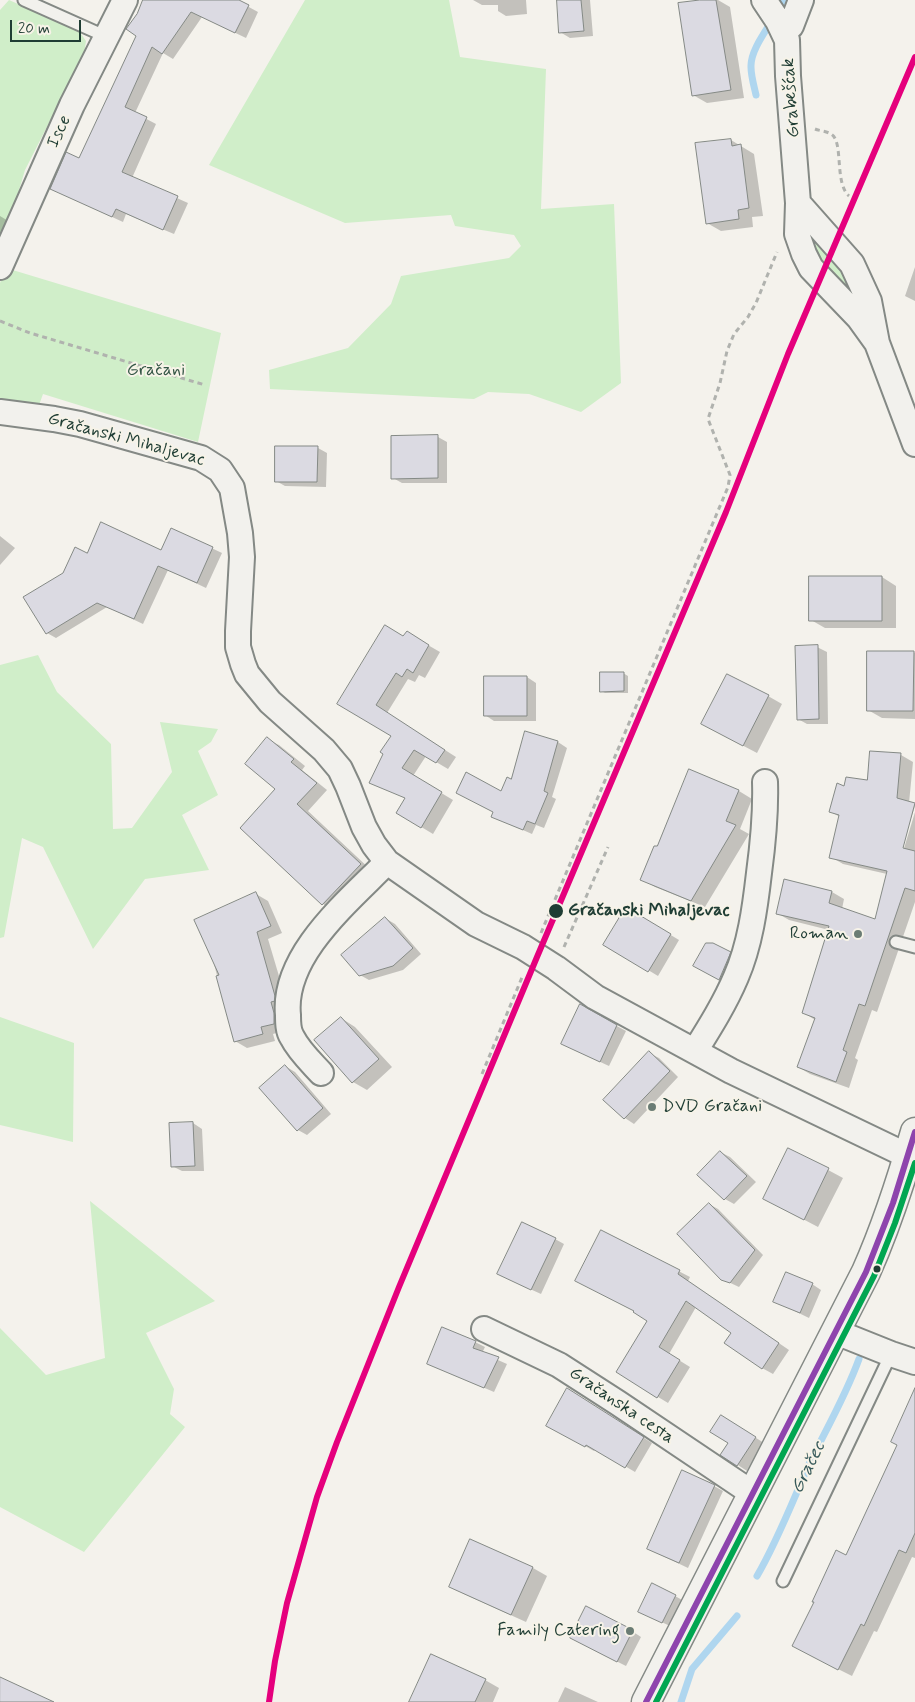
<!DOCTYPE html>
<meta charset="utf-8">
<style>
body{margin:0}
#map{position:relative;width:915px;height:1702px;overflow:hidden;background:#f4f2ec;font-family:Mynerve,sans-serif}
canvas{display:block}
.scale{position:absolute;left:10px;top:20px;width:71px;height:22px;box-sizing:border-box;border:2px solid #1f3d34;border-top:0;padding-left:6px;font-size:15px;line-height:18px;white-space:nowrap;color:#1f3d34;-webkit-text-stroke:4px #f7f3e8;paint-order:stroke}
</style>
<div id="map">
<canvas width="915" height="1702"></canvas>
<div class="scale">20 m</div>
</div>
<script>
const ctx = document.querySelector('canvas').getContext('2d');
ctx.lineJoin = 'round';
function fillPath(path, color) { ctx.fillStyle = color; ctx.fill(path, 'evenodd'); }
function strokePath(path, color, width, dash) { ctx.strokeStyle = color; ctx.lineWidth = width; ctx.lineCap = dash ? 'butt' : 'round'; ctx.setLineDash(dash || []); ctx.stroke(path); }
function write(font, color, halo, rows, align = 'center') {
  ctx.font = font + ' Mynerve,sans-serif'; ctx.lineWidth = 4; ctx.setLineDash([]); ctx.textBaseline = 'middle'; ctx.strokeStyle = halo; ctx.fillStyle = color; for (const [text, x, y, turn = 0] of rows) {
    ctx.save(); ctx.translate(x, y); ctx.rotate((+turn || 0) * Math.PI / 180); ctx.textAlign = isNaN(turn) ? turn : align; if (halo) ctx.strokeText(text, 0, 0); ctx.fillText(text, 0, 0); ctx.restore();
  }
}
const green = new Path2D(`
 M9 0 79 31 86 41 84 54 25 170 0 254V10Z
 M305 0H449L460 57 546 69 541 209 614 204 621 383 581 412 529 394 488 392 474 399 270 389 269 370 348 348 391 304 401 276 509 258 521 246 514 235 455 226 451 215 345 223 209 165Z
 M806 225 837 260 857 299 820 266Z
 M6 268 221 333 198 442 43 394 38 408 0 404V283Z
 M38 655 57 692 111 744 113 829 132 828 172 772 160 722 218 729 211 742 198 751 218 795 182 815 209 870 145 879 93 949 43 847 22 838 4 937 0 938V665Z
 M0 1017 74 1043 73 1142 0 1125Z
 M90 1201 215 1301 146 1333 174 1389 170 1414 185 1427 84 1552 0 1507V1328L46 1375 105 1358Z`);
const shadow = new Path2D(`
 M145 0H236L258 12 246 38 202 17 173 59 163 53 135 113 156 124 132 178 188 203 174 234 126 214 123 222 62 194 80 159 137 35 138 14Z
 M473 0H526L527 14 506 16 498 11V5H482Z
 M558 0H590L593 36 570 38 560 32Z
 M709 0H718L730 7 744 98 707 103 693 95Z
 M731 140 754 154 763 216 752 217 753 227 721 231 707 223Z
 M0 216 10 222 0 240Z
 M915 267V301L905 296Z
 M438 437 447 442V483H402L393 478Z
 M318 448 327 453 326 487 285 486 276 481Z
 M171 529 222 553 206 588 168 570 143 624 107 607 56 638 47 633 64 574 87 554 161 551Z
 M0 536 15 548 0 565Z
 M811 577H882L896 586V628H825L811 620Z
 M407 633 440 652 425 678 419 675 415 682 408 679 387 713 456 757 448 769 426 756 413 776 453 800 433 834 398 813 411 799 381 786 393 736 339 703 404 638Z
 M817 647 827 652 828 724H807L798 719Z
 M914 652 915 653V719L882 718 868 710Z
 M623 673 628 676V693H605L601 691Z
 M527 677 536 683V721H494L485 715Z
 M768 696 782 704 757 753 717 732Z
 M526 733 558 742 567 748 552 797 556 799 544 828 536 825 532 834 493 817 502 792 512 780Z
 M267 739 279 745 305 766 302 770 327 790 308 811 372 871 334 911 323 904 242 828 276 789Z
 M901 755 913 762 909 803 915 804V806L900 854 902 855 915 812V902L877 1012 872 1010 855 1058 858 1060 849 1088 810 1074 798 1067 815 1020 803 1012 829 930 789 920 777 913 785 880 832 892 844 899 842 909 876 921 887 874 843 864 831 857 840 817 831 812 845 787 868 782Z
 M690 771 739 791 752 799 740 829 749 834 705 907 655 887 642 879 657 848Z
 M256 894 268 901 282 933 268 939 287 1003 286 1030 273 1034 275 1041 247 1048 235 1041 212 957Z
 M626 908 679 940 658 976 605 944Z
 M385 918 395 924 421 954 403 970 369 980 360 975Z
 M730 953 739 958 729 984 704 971Z
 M580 1006 626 1031 609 1066 572 1049Z
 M341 1018 355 1027 392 1067 367 1090 353 1082Z
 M649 1053 659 1058 678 1077 634 1124 625 1118Z
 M285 1066 295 1072 331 1114 307 1135 298 1130Z
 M193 1123 202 1129 204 1171H182L172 1166Z
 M789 1149 843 1178 818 1227 778 1206Z
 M720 1152 730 1157 756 1182 734 1204 725 1199 699 1175Z
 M709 1204 718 1209 763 1255 739 1287 722 1279Z
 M601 1231 690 1277 688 1281 789 1350 773 1374 762 1368 732 1333 696 1307 669 1354 690 1367 668 1403 617 1372 649 1320Z
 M555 1239 564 1244 541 1294 508 1279Z
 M812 1284 821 1290 809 1318 774 1301Z
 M475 1342 485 1347 482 1353 507 1364 494 1392 438 1368Z
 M915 1393V1558L912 1557 877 1632 874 1631 852 1676 806 1653 815 1602 847 1557 899 1445Z
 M577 1395 652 1443 635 1472 596 1449 594 1451 548 1425Z
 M731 1422 764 1443 747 1471 721 1454 729 1442Z
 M714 1486 723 1491 688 1568 648 1549Z
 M471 1541 533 1568 547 1576 526 1622 464 1594 450 1586Z
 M675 1596 684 1601 672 1627 649 1616Z
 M632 1631 641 1637 626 1666 580 1643Z
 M485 1680 499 1688 493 1702H411Z
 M565 1687 598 1702H558Z`);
const stream = new Path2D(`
 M756 95C754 86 751 76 751 67 750 46 776 20 783 0
 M757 1576C778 1540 793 1500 810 1462 827 1428 846 1395 859 1359
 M681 1702 692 1669 737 1616`);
const building = new Path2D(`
 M143 0H239L249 5 235 33 191 12 162 54 152 47 125 107 147 117 122 172 178 196 163 230 116 209 112 217 50 189 66 152 79 158 136 36 126 29 137 14Z
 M557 0H581L584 31 559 33Z
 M700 0H716L731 90 692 96 678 3Z
 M731 139 732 146 741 144 749 208 738 210 739 219 706 224 695 143Z
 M438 435V478L391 479V436Z
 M275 446H318L317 482H275Z
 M101 522 161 550 171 528 213 547 197 583 158 566 134 619 97 603 46 634 23 597 63 573 75 547 87 553Z
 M809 576H882V621H809Z
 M385 625 403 636 407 631 429 645 413 673 407 669 402 677 396 673 376 705 445 750 436 763 414 750 402 768 442 792 421 828 396 813 405 798 369 783 383 754 380 752 391 736 337 704Z
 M818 645 819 719 797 720 795 646Z
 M867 651H914L913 711H867Z
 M600 672H624V691L600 692Z
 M727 674 769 695 743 746 701 724Z
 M484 676H527V716H484Z
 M525 731 558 741 544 791 548 793 535 824 527 821 523 830 491 817 493 812 456 793 466 772 501 791 507 777 511 779Z
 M267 737 294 759 291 762 317 783 297 804 361 864 322 905 240 828 275 789 245 764Z
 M870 751 901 753 897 798 915 803 903 848 915 851V891L905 888 865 1006 859 1004 843 1050 847 1052 836 1082 797 1067 815 1018 802 1013 829 926 776 914 784 879 832 891 829 903 875 919 887 871 829 858 839 815 829 812 837 783 844 786 846 777 867 780Z
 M689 769 739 790 726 821 736 825 691 901 640 880 654 846H657Z
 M256 892 271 926 257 932 275 996V1001L271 1002 274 1013V1024L261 1027 263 1034 234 1042 216 976 219 975 194 920Z
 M626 907 671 934 648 972 603 945Z
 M385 917 413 948 393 966 359 976 341 955Z
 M706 943H713L731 952 719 980 693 966Z
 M580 1004 617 1025 600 1062 561 1044Z
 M341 1017 379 1059 352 1083 314 1040Z
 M649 1051 670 1071 624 1119 603 1100Z
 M285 1065 323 1108 297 1131 259 1088Z
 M193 1122 195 1166 171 1167 169 1123Z
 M788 1148 829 1168 804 1220 763 1199Z
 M720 1151 747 1176 724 1200 697 1175Z
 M709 1203 755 1250 730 1283 721 1280 677 1234Z
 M522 1222 556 1238 531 1290 497 1274Z
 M601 1230 680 1270 678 1274 779 1343 762 1369 724 1343 731 1333 686 1301 659 1347 680 1360 657 1398 616 1372 647 1321 633 1312 634 1311 575 1281Z
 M786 1272 813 1283 800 1313 773 1302Z
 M442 1327 476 1341 473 1348 499 1357 484 1388 427 1364Z
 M567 1388 644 1437 625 1468 586 1445 585 1447 546 1426Z
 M915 1388V1533L906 1553 899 1550 864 1626 861 1624 838 1670 792 1646 814 1602H812L836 1550 846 1555 897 1445 891 1442Z
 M721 1415 756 1437 737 1466 720 1455 728 1443 710 1432Z
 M682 1470 715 1485 679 1563 647 1549Z
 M470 1539 533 1567 511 1615 449 1587Z
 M652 1583 676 1595 662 1623 638 1612Z
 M586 1606 633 1630 617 1662 570 1638Z
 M431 1654 486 1679 475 1702H409Z
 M0 1677 54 1702H0Z`);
const path = new Path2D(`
 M815 129C820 131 826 131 831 134 844 141 834 183 849 196
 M0 321 30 333 205 385
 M541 933 728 487 730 475 708 419 720 383 727 351 734 334 748 317 756 303 777 252
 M564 947 608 847
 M482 1074 523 975`);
const lane = new Path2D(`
 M24 0 107 37
 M896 942 915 947
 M783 1581 891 1354`);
const street = new Path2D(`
 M764 0 778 21 787 40 788 76 798 203 797 234 804 254 811 268 859 318 877 343
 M784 31 791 26 801 0
 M798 203 852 264 869 301 877 343 915 444
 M0 267 72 105 125 0
 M0 412 54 419 80 424 201 458 220 470 232 488 240 533 242 557 238 631V647L243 664 247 674 270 702 324 750 340 769 348 786 364 827 374 845 387 862 476 924 523 947 556 968 595 997 731 1071 908 1156
 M695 1051C710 1027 725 1003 736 977 750 945 755 908 759 873 763 843 766 813 765 782
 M321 1073C311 1062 299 1051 292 1037 288 1031 288 1022 288 1015 282 955 349 901 387 862
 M484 1329 559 1365 618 1403 752 1493
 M836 1332 891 1354 915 1362`);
const secondary = new Path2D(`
 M646 1702 866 1272C887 1225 901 1181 915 1132`);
const bus1 = new Path2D(`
 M646 1702 866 1272 893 1203 915 1132`);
const bus2 = new Path2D(`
 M656 1702 874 1276 895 1223 915 1163`);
const tram1 = new Path2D(`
 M269 1702 275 1661 287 1603 317 1497 337 1442 399 1287 537 957 726 512 788 354 915 57`);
const markers = [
 [556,911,8,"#1f3d34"],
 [858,934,5,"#6a7c74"],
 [652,1107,5,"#6a7c74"],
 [877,1269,4.5,"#1f3d34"],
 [630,1631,5,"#6a7c74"]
];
const streetNames = [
 ["Grabešćak",792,98,-94],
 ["Isce",60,132,-65],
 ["Gračanski Mihaljevac",126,440,15],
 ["Gračanska cesta",621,1406,34]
];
const parkNames = [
 ["Gračani",156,371]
];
const stopNames = [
 ["Gračanski Mihaljevac",568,911]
];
const poiNames = [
 ["Roman",848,934],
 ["DVD Gračani",662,1107,"left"],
 ["Family Catering",620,1631]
];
const waterNames = [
 ["Gračec",809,1468,-64]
];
fillPath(green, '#d0eec9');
fillPath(shadow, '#0003');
strokePath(stream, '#afd6ef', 7);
fillPath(building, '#dbdae2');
strokePath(building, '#848985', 1);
strokePath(lane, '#848985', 15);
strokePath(street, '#848985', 28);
strokePath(secondary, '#848985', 31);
strokePath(path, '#b0b2ae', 3, [5, 4]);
strokePath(lane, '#f2f1ed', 11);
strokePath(street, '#f2f1ed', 24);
strokePath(secondary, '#f2f1ed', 28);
strokePath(bus1, '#8e44ad', 6);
strokePath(bus2, '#00a651', 6);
strokePath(tram1, '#e5007d', 6);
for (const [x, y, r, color] of markers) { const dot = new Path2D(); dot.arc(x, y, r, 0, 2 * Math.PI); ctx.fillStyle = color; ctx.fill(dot); strokePath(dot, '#f7f3e8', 2); }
write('18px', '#1f3d34', '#f7f3e8', streetNames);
write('18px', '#355746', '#f7f3e8', parkNames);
write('bold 18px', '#1f3d34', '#f7f3e8', stopNames, 'left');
write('18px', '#1f3d34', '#f7f3e8', poiNames, 'right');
write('italic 19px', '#36595a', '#f7f3e8', waterNames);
</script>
